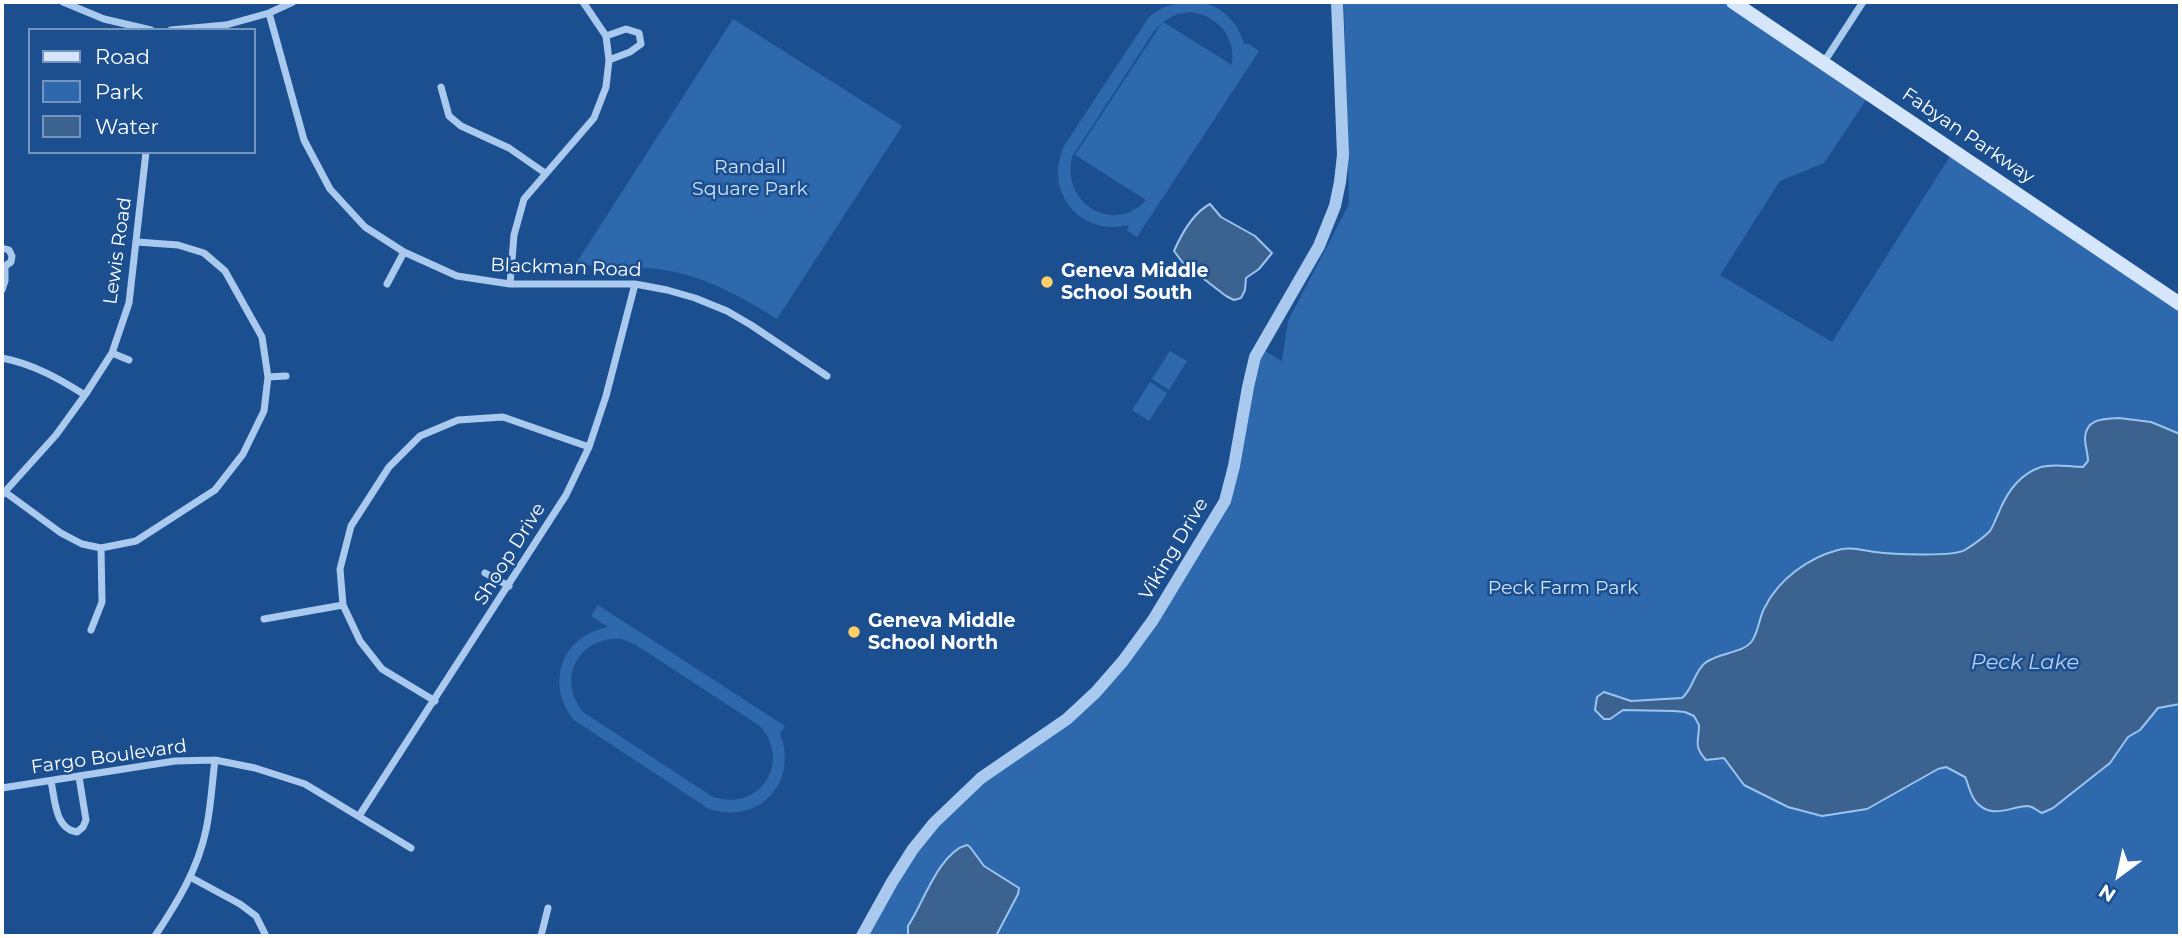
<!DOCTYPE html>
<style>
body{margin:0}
#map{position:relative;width:2182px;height:938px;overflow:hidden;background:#1b4f8f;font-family:Montserrat,sans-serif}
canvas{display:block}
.frame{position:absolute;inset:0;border:4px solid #fff;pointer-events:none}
.legend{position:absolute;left:28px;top:28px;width:228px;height:126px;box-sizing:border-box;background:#1b4f8f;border:2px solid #7695bc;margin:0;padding:9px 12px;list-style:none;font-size:21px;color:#fff}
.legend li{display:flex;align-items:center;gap:14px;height:35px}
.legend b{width:35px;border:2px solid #7695bc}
.north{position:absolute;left:2084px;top:840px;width:70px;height:70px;-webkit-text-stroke:5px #1b4f8f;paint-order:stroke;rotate:213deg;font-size:19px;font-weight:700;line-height:28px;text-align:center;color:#fff}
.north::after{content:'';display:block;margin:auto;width:24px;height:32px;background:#fff;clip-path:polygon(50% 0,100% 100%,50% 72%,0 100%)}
</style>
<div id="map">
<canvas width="2182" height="938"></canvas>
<div class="frame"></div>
<ul class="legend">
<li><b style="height:9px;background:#d6e6fa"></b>Road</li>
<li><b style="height:19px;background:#2e69ad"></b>Park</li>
<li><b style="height:19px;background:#3c6290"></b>Water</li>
</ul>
<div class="north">N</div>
</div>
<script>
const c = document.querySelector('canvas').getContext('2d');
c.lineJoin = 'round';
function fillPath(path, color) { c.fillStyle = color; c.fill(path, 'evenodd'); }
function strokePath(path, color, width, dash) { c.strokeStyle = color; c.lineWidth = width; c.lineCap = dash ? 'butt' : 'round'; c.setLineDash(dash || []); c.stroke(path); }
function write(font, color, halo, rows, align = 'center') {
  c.font = font + ' Montserrat,sans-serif'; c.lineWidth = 5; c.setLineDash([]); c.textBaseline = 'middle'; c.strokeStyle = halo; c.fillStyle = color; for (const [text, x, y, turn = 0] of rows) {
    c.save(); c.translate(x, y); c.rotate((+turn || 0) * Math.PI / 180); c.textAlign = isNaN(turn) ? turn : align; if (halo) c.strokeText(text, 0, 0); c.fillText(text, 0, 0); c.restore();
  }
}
fillPath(new Path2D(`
 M1202 2C1223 8 1238 22 1244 44H1249L1259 51 1137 237 1127 230 1129 225C1080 237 1043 191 1064 146L1149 17C1166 3 1180 2 1202 2ZM1191 12C1218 16 1236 37 1232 65L1163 22 1177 14ZM1162 23 1075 155 1146 200C1113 236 1061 203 1072 157L1154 31Z
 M1344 2H1730L1870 94 1824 163 1780 181 1720 275 1832 342 1954 150 2180 304V936H862L934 823 1021 752 1123 661 1225 501 1260 348 1282 361 1288 321 1349 204Z
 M733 19 902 126 777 319C751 303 724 287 694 277 656 265 614 266 575 265Z
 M1170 351 1187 361 1169 390 1152 379Z
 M1150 382 1167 393 1149 421 1132 410Z
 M598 605 785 726 780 733C799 783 759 825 709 809L574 720C545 684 561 636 608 627L591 616ZM622 639 636 645 760 726C792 763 760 812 713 797L583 712C556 678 579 636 622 639Z`), '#2e69ad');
const water = new Path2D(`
 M1210 204 1221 217 1255 236 1272 253 1259 269 1246 278 1245 290 1241 298 1234 300 1226 296 1183 263 1174 251C1181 235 1193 213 1210 204Z
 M2119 418 2151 422 2180 434V704L2158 708 2140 730 2128 737 2110 763 2053 808 2042 813C2037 811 2033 806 2027 806 2010 807 1992 819 1977 803 1970 796 1969 785 1965 777L1946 767 1938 769 1867 809 1822 816 1788 807 1744 785 1724 758 1706 760C1693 745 1699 742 1699 725L1694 716 1685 712 1674 711 1623 710 1610 719H1604L1595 710 1597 697 1604 692 1631 701 1682 698C1693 689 1694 672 1705 663 1719 652 1742 654 1752 641 1759 631 1759 617 1765 607 1779 579 1808 558 1838 550 1850 546 1863 551 1875 552 1890 554 1954 557 1965 550 1973 545 1983 538 1990 531 1994 525 1996 518 1999 512 2007 492 2020 474 2041 467 2055 463 2069 467 2083 467L2088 461C2088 453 2085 446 2085 438 2086 418 2104 419 2119 418Z
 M967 845 970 847 984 866 1019 888 1018 894 996 936H908V926C923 904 939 852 967 845Z`);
fillPath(water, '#3c6290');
strokePath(water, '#9cc4f0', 2);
strokePath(new Path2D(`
 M63 2 104 19 151 30
 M269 13 304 140 330 189 365 227 404 252 457 276 510 284H635L667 290 695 298 727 311 751 325 827 376
 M171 30 226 25 269 13 293 2
 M606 36 626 29 639 33 641 44 630 52 609 60
 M1824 62 1863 2
 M441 87 449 116 461 126 509 148 545 173
 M2 248 9 250 12 256 11 262 5 266V281L2 290
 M387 284 404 252
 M510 284 514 235 524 199 594 118 606 87 609 60 606 36 583 2
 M112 353 129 360
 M2 358C33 364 58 378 85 395
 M268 377 286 376
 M5 492 61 533 82 544 101 548 136 541 215 490 243 454 264 411 268 377 262 337 225 271 204 253 178 245 137 242
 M2 495 56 435 85 395 112 353 129 303 146 152
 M485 573 509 586
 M264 619 343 605
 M91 630 102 602 101 548
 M435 701 382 669 360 641 343 605 340 569 351 526 389 467 420 436 458 420 503 417 589 447
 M51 781C55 800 55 829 77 832L83 827 86 820 79 777
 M2 788 175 761 215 760 255 768 305 784 411 848
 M359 816 566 495 589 447 606 396 635 284
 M190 877 240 904 256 916 266 936
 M155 936C177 903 198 869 206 830 211 807 212 783 215 760
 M541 936 548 908`), '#a9c9ee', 7);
strokePath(new Path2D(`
 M862 936 892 882 913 849 934 823 981 778 1067 719 1096 692 1123 661 1153 620 1225 501 1234 466 1248 387 1255 357 1319 246 1335 206 1340 182 1343 155 1337 2`), '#a9c9ee', 12);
strokePath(new Path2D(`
 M1733 2 2180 304`), '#d6e6fa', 14);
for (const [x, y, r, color] of [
 [1047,282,7,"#ffd166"],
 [854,632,7,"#ffd166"]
]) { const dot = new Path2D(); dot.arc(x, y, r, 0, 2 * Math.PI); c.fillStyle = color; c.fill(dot); strokePath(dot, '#1b4f8f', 2.5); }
write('19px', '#fff', '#1b4f8f', [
 ["Fabyan Parkway",1968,136,34],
 ["Lewis Road",118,251,-82],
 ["Blackman Road",566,268,2],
 ["Viking Drive",1174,549,-59],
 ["Shoop Drive",510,554,-58],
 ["Fargo Boulevard",109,757,-8]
]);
write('19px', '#cfe3fa', '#1b4f8f', [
 ["Randall",750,167],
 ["Square Park",750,189],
 ["Peck Farm Park",1563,588]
]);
write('bold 19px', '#fff', '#1b4f8f', [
 ["Geneva Middle",1061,271],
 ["School South",1061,293],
 ["Geneva Middle",868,621],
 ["School North",868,643]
], 'left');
write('italic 21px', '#b5d3f5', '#1b4f8f', [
 ["Peck Lake",2025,663]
]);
</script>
